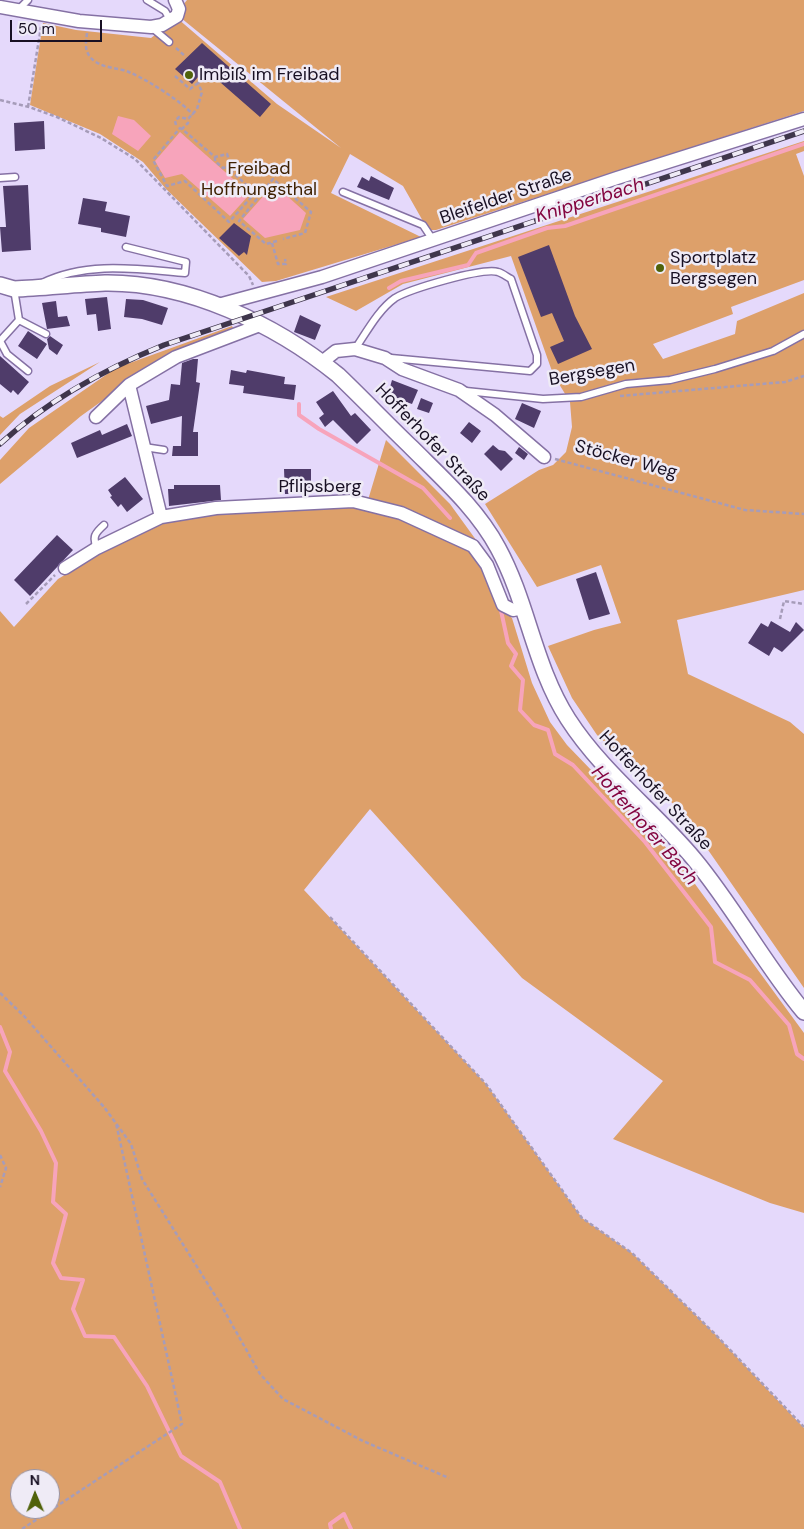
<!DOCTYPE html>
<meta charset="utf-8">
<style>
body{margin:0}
#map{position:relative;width:804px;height:1529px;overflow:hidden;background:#e5d9fb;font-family:"DM Sans",sans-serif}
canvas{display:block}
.north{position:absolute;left:10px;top:1469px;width:50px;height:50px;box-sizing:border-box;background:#efebf6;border:1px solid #9993a2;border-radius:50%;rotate:359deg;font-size:14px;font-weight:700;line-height:20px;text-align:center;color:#181023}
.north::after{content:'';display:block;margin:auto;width:18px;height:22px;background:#50620a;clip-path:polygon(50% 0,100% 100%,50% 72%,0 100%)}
.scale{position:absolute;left:10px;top:20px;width:92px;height:22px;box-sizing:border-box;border:2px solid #181023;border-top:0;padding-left:6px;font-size:15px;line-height:18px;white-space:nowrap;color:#181023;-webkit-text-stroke:4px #efebf6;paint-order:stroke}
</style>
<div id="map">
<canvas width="804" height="1529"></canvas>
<div class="north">N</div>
<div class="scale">50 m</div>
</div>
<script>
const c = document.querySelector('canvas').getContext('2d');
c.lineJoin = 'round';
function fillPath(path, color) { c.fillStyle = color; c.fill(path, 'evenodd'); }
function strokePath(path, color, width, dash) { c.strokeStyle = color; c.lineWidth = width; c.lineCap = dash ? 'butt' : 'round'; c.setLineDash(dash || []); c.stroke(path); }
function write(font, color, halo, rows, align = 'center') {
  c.font = font + ' "DM Sans",sans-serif'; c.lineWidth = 5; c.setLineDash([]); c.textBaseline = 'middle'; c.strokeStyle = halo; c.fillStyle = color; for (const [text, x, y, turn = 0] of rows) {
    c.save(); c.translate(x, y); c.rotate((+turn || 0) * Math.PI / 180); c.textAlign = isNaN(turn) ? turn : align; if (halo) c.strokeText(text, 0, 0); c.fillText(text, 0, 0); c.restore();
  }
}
fillPath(new Path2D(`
 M187 0H804V111L436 230H428L403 186 350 154 331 193 421 237 276 281 262 282 166 189 143 162 100 134 30 105 43 23 76 30 151 38 177 18 277 104 341 148 181 18 183 5Z
 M804 141V151L796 154 804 176V280L731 307 733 314 653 344 663 359 735 334 737 321 804 293V590L677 620 688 674 790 722 804 734V988L681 811 597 735 572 698 548 646 594 630 621 623 601 565 537 587 485 504 539 470 553 465 566 452 572 427 570 402 553 374 511 256 403 284 356 311 326 297Z
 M232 326 235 332 169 353 81 416 0 484V460L29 428 116 368Z
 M100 362 20 414 0 435V416L3 418 50 386Z
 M386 440 450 504 479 544 368 500Z
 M332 505 377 508 469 548 482 565 500 607 512 618 532 683 550 722 567 745 676 858 804 1033V1213L770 1203 613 1139 663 1081 522 978 370 809 304 890 486 1084 582 1218 632 1253 714 1333 804 1428V1529H0V611L14 627 58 579 114 545 159 522 189 514ZM20 1479H50V1509H20Z`), '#dda06a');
fillPath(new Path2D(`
 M118 116 134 120 151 136 138 151 112 134Z
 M180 132 250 194 230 216 182 174 165 178 155 161Z
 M274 184 306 213 300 230 265 238 243 219Z`), '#f7a4bb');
strokePath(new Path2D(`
 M389 288 401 281 468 265 476 253 547 228 565 226 804 144
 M299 404V415L319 429 423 488 450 518
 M500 606 508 643 516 654 511 666 523 680 520 710 534 725 548 730 555 754 573 765 645 842 711 927 715 962 750 980 789 1025 797 1054 804 1059
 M0 1027 10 1052 5 1071 41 1131 56 1163 53 1202 66 1214 53 1263 61 1278 83 1280 73 1309 85 1336 114 1337 147 1386 181 1456 220 1482 240 1529
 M331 1529 330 1524 344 1514 351 1529`), '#f7a4bb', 4);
fillPath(new Path2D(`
 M202 43 271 104 260 117 205 69 192 84 175 69Z
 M44 121 45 149 15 151 14 123Z
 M371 176 394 188 389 200 357 187 362 177 369 181Z
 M28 185 31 250 2 252 0 227H6L3 186Z
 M83 198 107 202 105 211 130 216 126 237 101 232V228L78 224Z
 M234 223 251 236 247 255 244 252 239 256 219 238Z
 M549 245 575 316 592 349 558 364 550 347 564 341 552 313 541 317 518 257Z
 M107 297 111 329 98 331 96 314 87 315 85 299Z
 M126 299 143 300 168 308 162 325 142 319 124 317Z
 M56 301 58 317 67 316 70 326 47 329 42 303Z
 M300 315 321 325 315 340 294 332Z
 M28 331 47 344 37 359 18 346Z
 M50 336 63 345 57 355 49 349 47 339Z
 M0 356 29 382 18 395 13 390 11 393 0 384Z
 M193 359H198L196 382 200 383 193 432H198V456H172L173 446H181L182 416 151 424 146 406 169 400 171 384 180 385 182 363Z
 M231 370 246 373 247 370 285 377 284 384 296 385 294 400 243 393 244 386 229 384Z
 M392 380 418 390 412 404 398 399 395 406 388 394Z
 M333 391 351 416 355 413 371 430 357 444 333 420 325 427 319 418 324 414 316 402Z
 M421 398 433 403 429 413 417 409Z
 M522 403 541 411 534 428 515 419Z
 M469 422 481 431 472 443 460 433Z
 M127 424 132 436 77 458 71 443 100 430 102 435Z
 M493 445 499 450 505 451 513 459 501 471 484 454Z
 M519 447 528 454 524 460 515 453Z
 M284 469H311V488H301V494H285Z
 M125 477 143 499 127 512 121 504 118 507 110 497 112 496 108 490Z
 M174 485H220L221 500 169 506 168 489H174Z
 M57 535 73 550 30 596 14 580Z
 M596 572 610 614 589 620 576 579Z
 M771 621 790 632 796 622 804 630 782 652 774 647 769 656 748 643 761 623 768 627Z`), '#4f3c6a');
const service = new Path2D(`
 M147 0 165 11 171 21
 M18 10 28 0
 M151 27 169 42
 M0 178 15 177
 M343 192 423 225 433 240
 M42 283C87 261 137 269 185 273L186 262 126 247
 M19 320 46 334
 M0 341 19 320 14 289
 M0 341 7 354 28 371
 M355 349C366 333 378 310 395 298 410 289 483 267 498 272 502 273 507 277 511 279L537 355V364L530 371 391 358
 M466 391 543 399 581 397 626 384 670 380 715 369 773 351 804 334
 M144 447 164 450
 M97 548C92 537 95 533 104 525`);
const minor = new Path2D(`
 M0 7 79 21 151 27 162 25 177 16 179 9 175 0
 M218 305 322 277 617 178 804 119
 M322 362 336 351 355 349 385 358 402 369 459 390 495 415 544 457
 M129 385 161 517
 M96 417 129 385 176 357 260 325
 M65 568 97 548 161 517 216 508 353 501 401 513 473 546 487 565 503 605 513 610 523 608`);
const tertiary = new Path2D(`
 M0 285 14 289C44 288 75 284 105 283 187 282 275 324 338 375 363 399 387 424 412 448 443 479 477 509 498 548 528 603 534 666 568 719 602 772 654 811 694 859 734 907 764 964 804 1012`);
strokePath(service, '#8571a4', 9);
strokePath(minor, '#8571a4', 15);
strokePath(tertiary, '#8571a4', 18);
strokePath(new Path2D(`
 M87 33C86 43 84 50 91 58 101 69 119 67 131 73 146 79 184 103 193 115
 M176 48 186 57
 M175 76 190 89 198 83
 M0 100 29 107 57 117 101 138 135 159 249 276 253 285
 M28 107 41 27
 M176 125 175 121 179 117 188 119 197 109 202 92 198 83 208 71
 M182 129 180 128 153 160 167 186 185 181 229 222 255 193 227 167 230 163 227 154 215 157 182 129 188 123V119
 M215 157V161L223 168 227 167
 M277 241 266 244 239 221 273 179 311 212 305 233 283 239
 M272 243 278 264H286L285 259
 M620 396 785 382 804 376
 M555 459 745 510 804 514
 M26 604 55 575
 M780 619 784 601 804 604
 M330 917 486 1084 582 1218 632 1253 714 1333 804 1427
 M0 993 24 1016 104 1107 131 1144 142 1179 221 1305 260 1374 283 1399 363 1441 449 1478
 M0 1155 6 1168 0 1187
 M22 1529 182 1424 116 1123`), '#a69cb9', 2.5, [4, 2.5]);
strokePath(service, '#fff', 6);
strokePath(minor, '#fff', 12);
strokePath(tertiary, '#fff', 15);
const rail = new Path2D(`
 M0 444C48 400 105 369 164 345L804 131`);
strokePath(rail, '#3f364c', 5.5);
strokePath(rail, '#efebf6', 4, [11]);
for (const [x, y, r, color] of [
 [189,75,5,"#50620a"],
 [660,268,5,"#50620a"]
]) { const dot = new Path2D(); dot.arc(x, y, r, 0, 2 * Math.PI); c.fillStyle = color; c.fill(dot); strokePath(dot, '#efebf6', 2); }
write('18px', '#181023', '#efebf6', [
 ["Imbiß im Freibad",199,75],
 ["Sportplatz",670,258],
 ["Bergsegen",670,279]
], 'left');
write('18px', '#3f2102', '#efebf6', [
 ["Freibad",259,169],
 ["Hoffnungsthal",259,190]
]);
write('18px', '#181023', '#efebf6', [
 ["Bleifelder Straße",506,197,-19],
 ["Bergsegen",592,373,-10],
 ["Hofferhofer Straße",432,443,46],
 ["Stöcker Weg",626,460,15],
 ["Pflipsberg",320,487],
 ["Hofferhofer Straße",655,791,47]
]);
write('italic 19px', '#830540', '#efebf6', [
 ["Knipperbach",590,201,-17],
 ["Hofferhofer Bach",644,826,49]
]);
</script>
